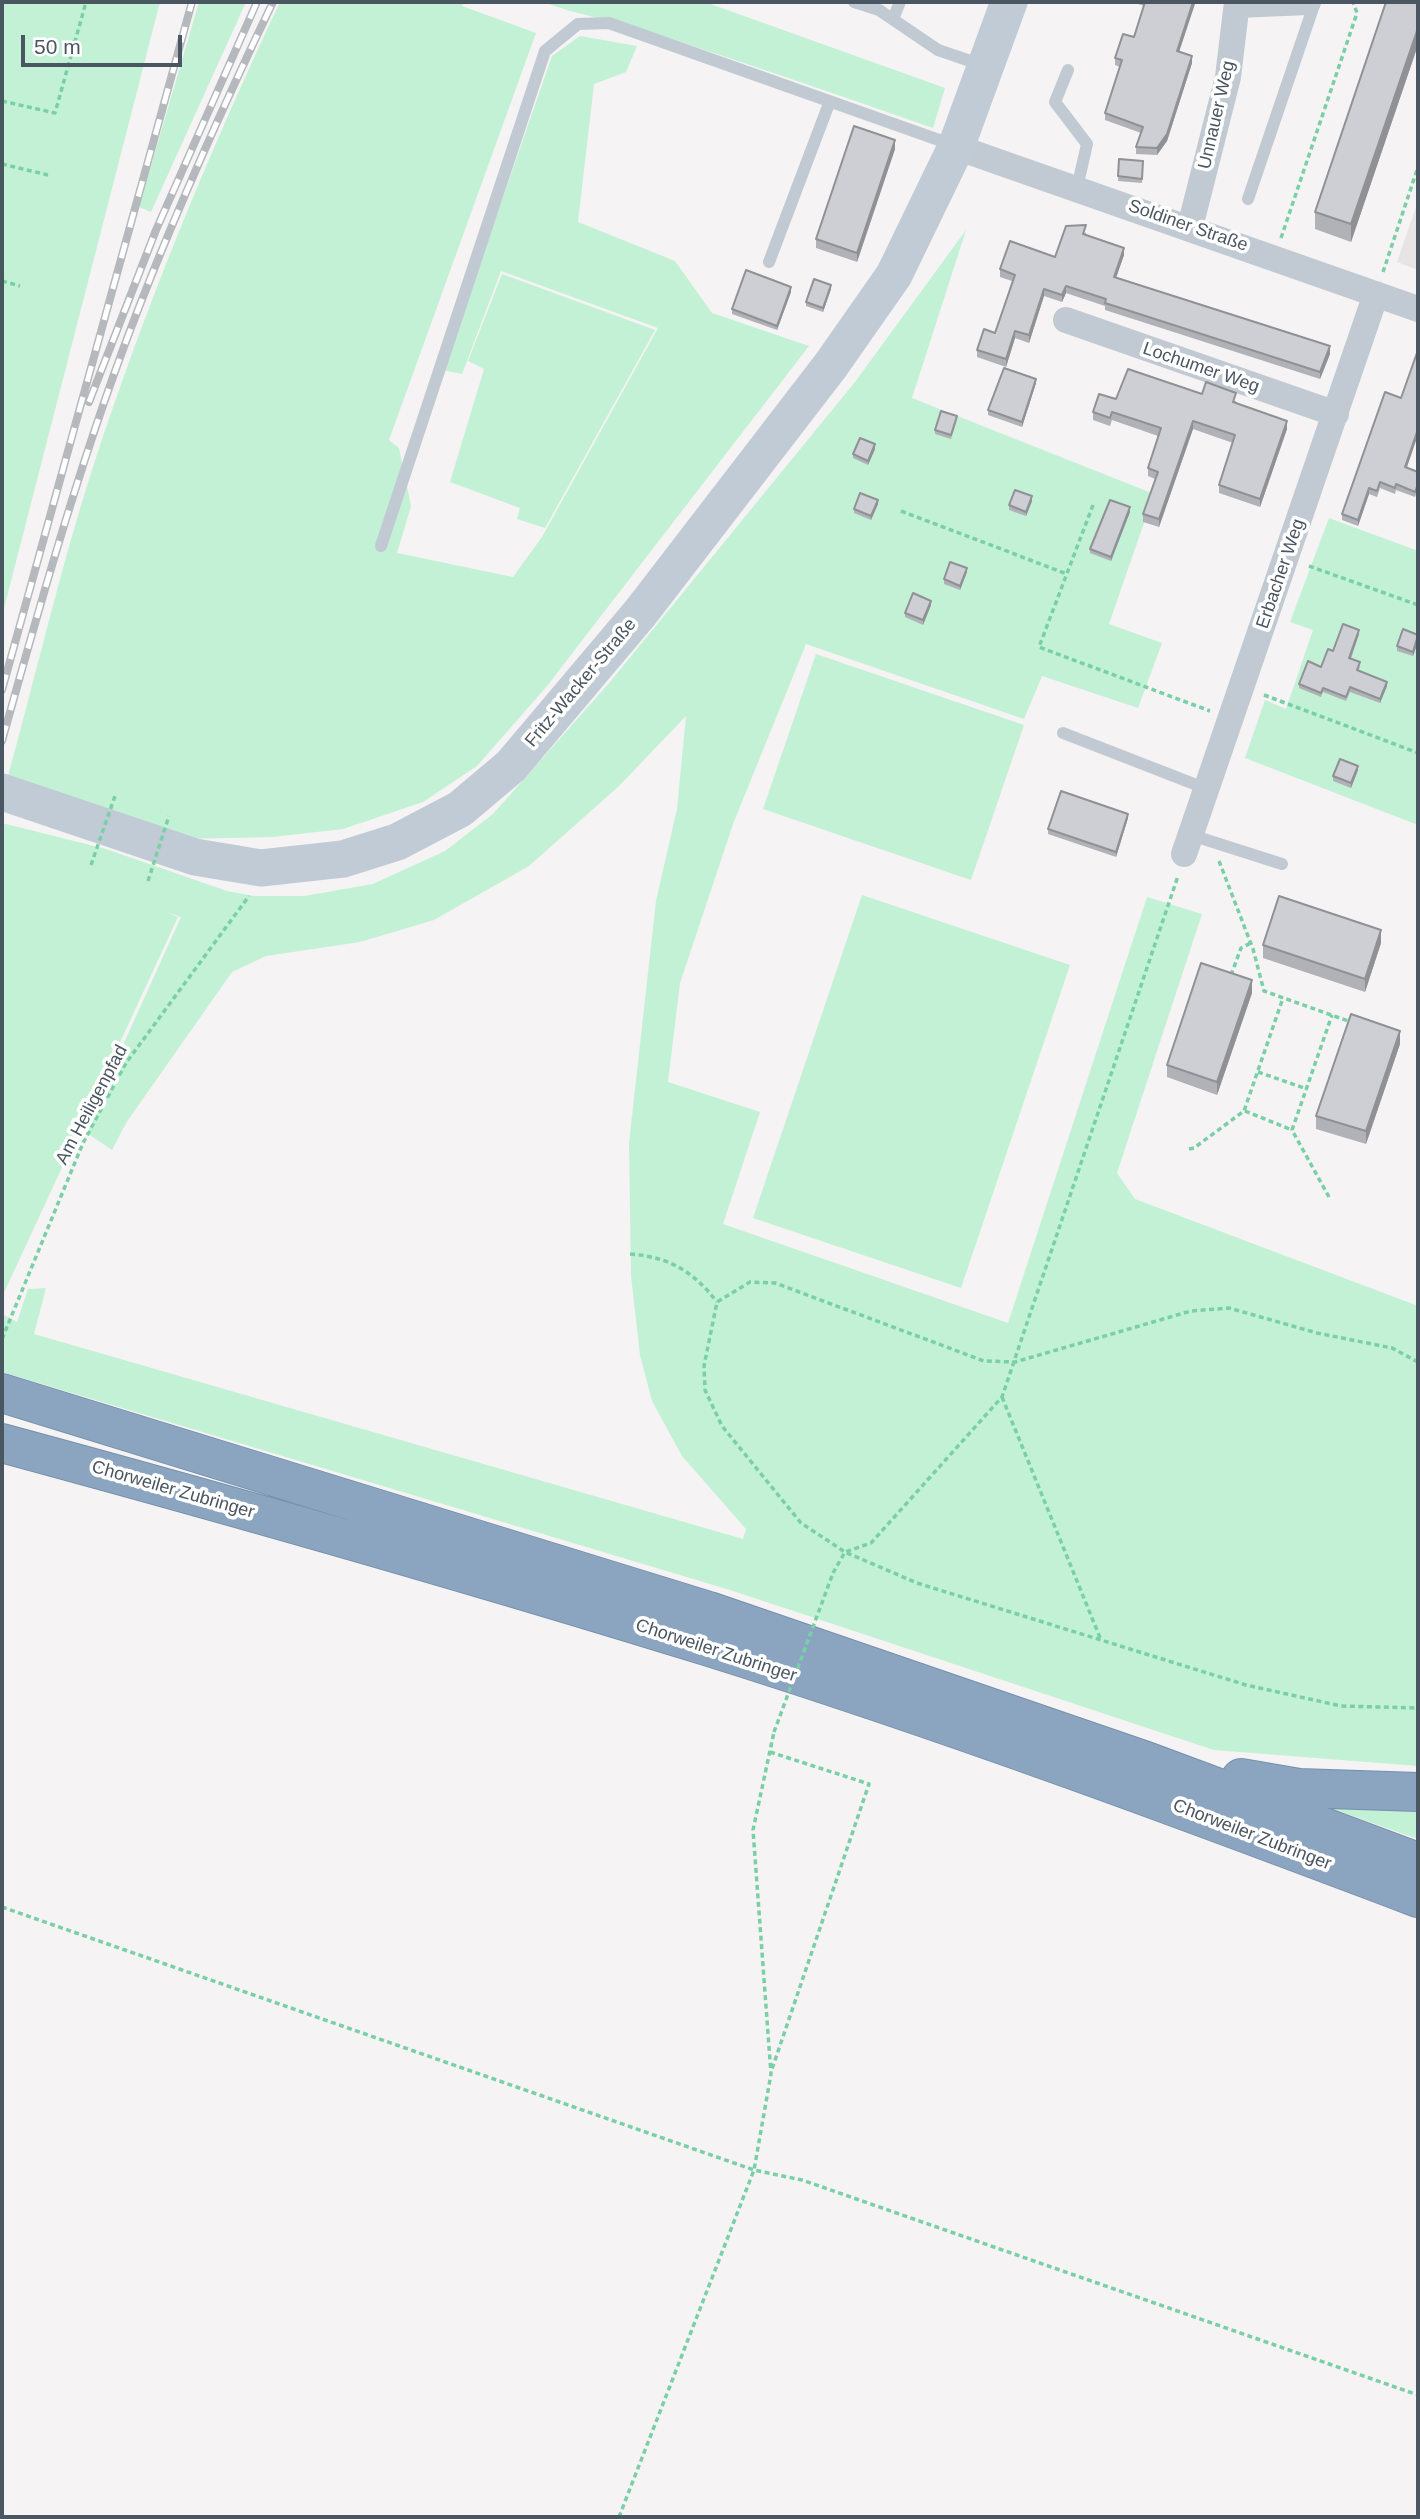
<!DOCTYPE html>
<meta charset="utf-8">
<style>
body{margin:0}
#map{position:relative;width:1420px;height:2519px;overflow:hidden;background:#f5f3f3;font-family:Arial,sans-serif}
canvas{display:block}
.frame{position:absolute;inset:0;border:4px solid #4a5661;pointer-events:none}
.scale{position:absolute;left:21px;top:35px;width:161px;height:32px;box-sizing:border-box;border:4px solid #4a5661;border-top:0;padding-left:9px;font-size:21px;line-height:24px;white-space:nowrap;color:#4a5661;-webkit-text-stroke:5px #fff;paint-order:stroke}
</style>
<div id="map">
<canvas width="1420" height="2519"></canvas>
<div class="frame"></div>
<div class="scale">50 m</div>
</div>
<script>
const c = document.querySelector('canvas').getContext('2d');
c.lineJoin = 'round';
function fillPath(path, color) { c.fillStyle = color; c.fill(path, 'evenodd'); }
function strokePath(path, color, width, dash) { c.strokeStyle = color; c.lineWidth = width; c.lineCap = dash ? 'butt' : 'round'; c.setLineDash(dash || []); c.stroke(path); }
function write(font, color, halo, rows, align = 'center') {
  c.font = font + ' Arial,sans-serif'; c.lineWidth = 7; c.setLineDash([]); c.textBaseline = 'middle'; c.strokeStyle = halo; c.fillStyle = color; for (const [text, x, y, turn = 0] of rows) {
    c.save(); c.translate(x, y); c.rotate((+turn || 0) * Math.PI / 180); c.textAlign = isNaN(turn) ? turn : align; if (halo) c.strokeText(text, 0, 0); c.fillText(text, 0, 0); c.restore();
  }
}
fillPath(new Path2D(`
 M1418 201V270L1397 262Z`), '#e6e4e5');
fillPath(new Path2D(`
 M2 2H160L2 616Z
 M199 2H246L151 212 139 207Z
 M280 2H465L462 6 536 33 389 440 399 448 411 506 397 553 513 577 542 537 658 328 501 271 462 374 443 370 552 56 580 36 637 46 626 72 594 84 578 222 675 261 712 313 809 346 547 686 477 766 423 802 343 829 272 837 181 839 6 783C35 679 59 573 92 470 144 310 208 154 280 2Z
 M543 2H705L945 88 933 128C839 95 745 63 651 32 615 21 578 15 543 2Z
 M966 230 912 398 1154 494 1109 624 1162 643 1138 708 1042 676 1024 719 806 644 733 824 680 983 668 1082 760 1112 723 1224 1008 1323 1147 897 1202 914 1117 1173 1135 1199 1418 1306V1766L1214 1750 730 1590 2 1372V1314L17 1322 28 1289 46 1288 34 1334 743 1539 746 1529 682 1456 652 1401 640 1355 631 1276 629 1143 656 901 677 809 686 716 619 786 529 866 434 920 360 942 266 956 232 972 126 1123 112 1150 84 1131 181 917 164 911 178 917 2 1297V823L106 849 227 891 254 896H304L373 884 445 851 493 814 610 682 855 382Z
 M502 274 655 330 545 528 517 519 520 508 450 482 484 369 468 361Z
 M1329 518 1418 551V825L1245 758 1265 700 1286 709 1313 630 1290 622Z
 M816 654 1024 725 971 880 763 809Z
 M862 895 1070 965 961 1288 753 1218Z
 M1315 1803 1418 1806V1839Z`), '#c3f1d5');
const highway = new Path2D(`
 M2 1393 709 1611 1149 1762 1418 1862
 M2 1443C238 1507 473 1574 706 1646 946 1721 1183 1809 1418 1898
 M1241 1778 1299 1788 1418 1792`);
strokePath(highway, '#7690ad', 40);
strokePath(new Path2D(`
 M2 101 55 113 86 2
 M2 164 48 175
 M1281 238 1357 13 1353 2
 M1383 272 1418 167
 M2 281 20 286
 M1093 505 1039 647 1210 711
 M901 511 1067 574
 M1309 566 1418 605
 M1264 695 1418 753
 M1219 861 1253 949 1264 991 1351 1022
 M1231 975 1241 948 1251 943
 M1258 1072 1307 1089
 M1245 1111 1292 1130
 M1189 1149 1194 1148 1244 1111 1283 998
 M1329 1197 1292 1130 1332 1015
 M630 1254C669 1257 693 1271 717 1302
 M2 1339 83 1143 126 1063 249 896
 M1418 1362 1392 1348 1317 1333 1229 1308 1191 1311 1015 1362 984 1361 775 1283 750 1282 717 1302 704 1366 705 1390 722 1426 801 1523 845 1552 917 1583 1246 1685 1341 1706 1418 1708
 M1002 1397 1101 1640
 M833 1573 845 1552 871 1543 1002 1397 1178 876
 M770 1752 869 1784 771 2072
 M2 1907 754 2170 802 2180 1418 2395
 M619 2517 754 2170 771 2074 753 1830 774 1732`), '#7ad0a6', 3.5, [5, 3.5]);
strokePath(new Path2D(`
 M854 2 879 10 938 50 982 65
 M893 19 900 2
 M1068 70 1055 102 1087 144 1077 188
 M1248 199 1315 2
 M769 262 830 101
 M381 546 545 51 578 24 609 23 953 145
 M1063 733 1207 789
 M1191 835 1282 864`), '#c1cad2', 12);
strokePath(new Path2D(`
 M1237 5 1308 2
 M956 147 1418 309
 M1190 227 1228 77 1237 2
 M1066 320 1336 414
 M1184 854 1376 294`), '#c1cad2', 26);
strokePath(new Path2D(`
 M2 792 195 857 261 868 343 859 397 842 460 809 511 766 641 612 831 365 894 275 956 147 1009 2`), '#c1cbd6', 37);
strokePath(highway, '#8ba5c1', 38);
const rail = new Path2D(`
 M89 402 156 230 257 2
 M2 690 192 2
 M2 741C43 593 85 445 141 302 181 200 226 100 273 2`);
strokePath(rail, '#b5b8bd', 8);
strokePath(rail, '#fff', 5, [16]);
strokePath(new Path2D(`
 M91 865 115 796
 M148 881 169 816
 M774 1732 833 1573`), '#7ad0a6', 3.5, [5, 3.5]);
fillPath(new Path2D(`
 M1132 2H1195L1179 52 1192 63 1167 141 1157 155 1136 154V147L1141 133 1105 120V113L1120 67 1115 65V58L1134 37 1144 6Z
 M1418 2V45L1351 242 1315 229V212Z
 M895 149 857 262 816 248V239Z
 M1119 159 1143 161 1142 183 1118 181Z
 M1086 232V234L1124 255 1116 277 1330 354 1320 379 1105 310V306L1066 293 1062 302 1044 296 1029 343 1015 338 1006 367 977 357V350L995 333 1012 281 1000 277V269L1055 257Z
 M831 289 823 312 806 306V302Z
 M791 292 777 330 732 314V309Z
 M1036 383 1022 427 988 415V410Z
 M1385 392 1407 468 1418 472V489L1415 497 1396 490 1395 494 1380 488 1377 497 1369 494 1358 526 1342 520V514Z
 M1202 394 1236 401V402L1287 429 1260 507 1219 493V485L1233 443 1193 429 1159 527 1143 522V514L1155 479 1148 476V468L1158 436 1112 420 1110 426 1093 420V412L1116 399Z
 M957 420 951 439 935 434V430Z
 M875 449 868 465 853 458V454Z
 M1032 501 1026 516 1009 510V505Z
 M878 504 871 520 854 513V509Z
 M1130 512 1111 561 1090 553V549Z
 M967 572 960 590 944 584V579Z
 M931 605 923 625 905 617V613Z
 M1359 634 1351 659 1360 667 1358 671 1387 686 1380 703 1350 692 1346 701 1323 692 1321 697 1299 688V684L1321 667 1333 651Z
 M1418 635V642L1413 656 1397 651V646Z
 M1358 770 1351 788 1333 781V776Z
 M1128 818 1116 857 1048 834V829Z
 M1381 943 1365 992 1263 958V945Z
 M1252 993 1217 1095 1167 1077V1065Z
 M1400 1044 1366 1144 1316 1129V1116Z`), '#b0b2b7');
fillPath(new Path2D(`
 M1193 2H1195V4L1177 58V51Z
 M1418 28V45L1351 242V224Z
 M1192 56V63L1167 141 1157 155V148Z
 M895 140V149L857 262V253Z
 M1124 248V255L1114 284V277Z
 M831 285V289L823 312V308Z
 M1066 286V293L1062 302V295Z
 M791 287V292L777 330V326Z
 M1044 289V296L1029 343V335Z
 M1015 331V338L1006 367V359Z
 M1330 346V354L1320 379V372Z
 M1036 379V383L1022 427V422Z
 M1193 421V429L1159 527V519Z
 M1287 421V429L1260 507V499Z
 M1418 429V435L1405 473V467Z
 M875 444V449L868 465V461Z
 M1369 488V494L1358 526V520Z
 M1032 496V501L1026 516V512Z
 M878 500V504L871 520V516Z
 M1130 507V512L1111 561V557Z
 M967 568V572L960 590V586Z
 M931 601V605L923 625V620Z
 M1359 630V634L1349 662V658Z
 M1418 637V642L1413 656V652Z
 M1387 682V686L1380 703V699Z
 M1358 766V770L1351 788V783Z
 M1128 814V818L1116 857V852Z
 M1381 930V943L1365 992V979Z
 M1252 980V993L1217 1095V1082Z
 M1400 1031V1044L1366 1144V1131Z`), '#909195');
const building = new Path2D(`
 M1145 2H1193L1177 51 1192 56 1167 134 1157 148 1136 147 1143 127 1105 113 1122 60 1115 58 1123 34 1134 37Z
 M1386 2H1418V28L1351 224 1315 212Z
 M854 126 895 140 857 253 816 239Z
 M1119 159 1143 161 1142 179 1118 176Z
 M1086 225 1083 234 1124 248 1114 277 1330 346 1320 372 1105 303 1106 299 1066 286 1062 295 1044 289 1029 335 1015 331 1006 359 977 350 984 329 995 333 1015 275 1000 269 1010 241 1055 257 1066 226Z
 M746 270 791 287 777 326 732 309Z
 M814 279 831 285 823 308 806 302Z
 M1418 350V429L1405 467 1418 472V484L1415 492 1396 484 1395 488 1380 482 1377 491 1369 488 1358 520 1342 514 1385 392 1401 398Z
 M1004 368 1036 379 1022 422 988 410Z
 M1128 369 1202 394 1206 382 1236 393 1233 402 1287 421 1260 499 1219 485 1235 435 1193 421 1159 519 1143 514 1158 472 1148 468 1161 428 1112 412 1110 418 1093 412 1099 394 1116 399Z
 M941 411 957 416 951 435 935 430Z
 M860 438 875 444 868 461 853 454Z
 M1015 490 1032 496 1026 512 1009 505Z
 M860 493 878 500 871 516 854 509Z
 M1110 500 1130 507 1111 557 1090 549Z
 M950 562 967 568 960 586 944 579Z
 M913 593 931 601 923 620 905 613Z
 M1343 624 1359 630 1349 658 1360 662 1357 670 1387 682 1380 699 1350 687 1346 697 1323 688 1321 693 1299 684 1308 661 1321 667 1328 649 1333 651Z
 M1403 629 1418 635 1413 652 1397 646Z
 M1340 759 1358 766 1351 783 1333 776Z
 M1061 791 1128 814 1116 852 1048 829Z
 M1279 896 1381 930 1365 979 1263 945Z
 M1201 963 1252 980 1217 1082 1167 1065Z
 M1351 1014 1400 1031 1366 1131 1316 1116Z`);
fillPath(building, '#cdcfd5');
strokePath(building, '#909195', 2);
write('18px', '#4a5661', '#fff', [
 ["Unnauer Weg",1217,115,-77],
 ["Soldiner Straße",1188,226,19],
 ["Lochumer Weg",1201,368,19],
 ["Erbacher Weg",1281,574,-71],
 ["Fritz-Wacker-Straße",581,683,-50],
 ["Am Heiligenpfad",92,1105,-62],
 ["Chorweiler Zubringer",173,1490,16],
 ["Chorweiler Zubringer",716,1651,18],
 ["Chorweiler Zubringer",1252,1835,21]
]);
</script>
